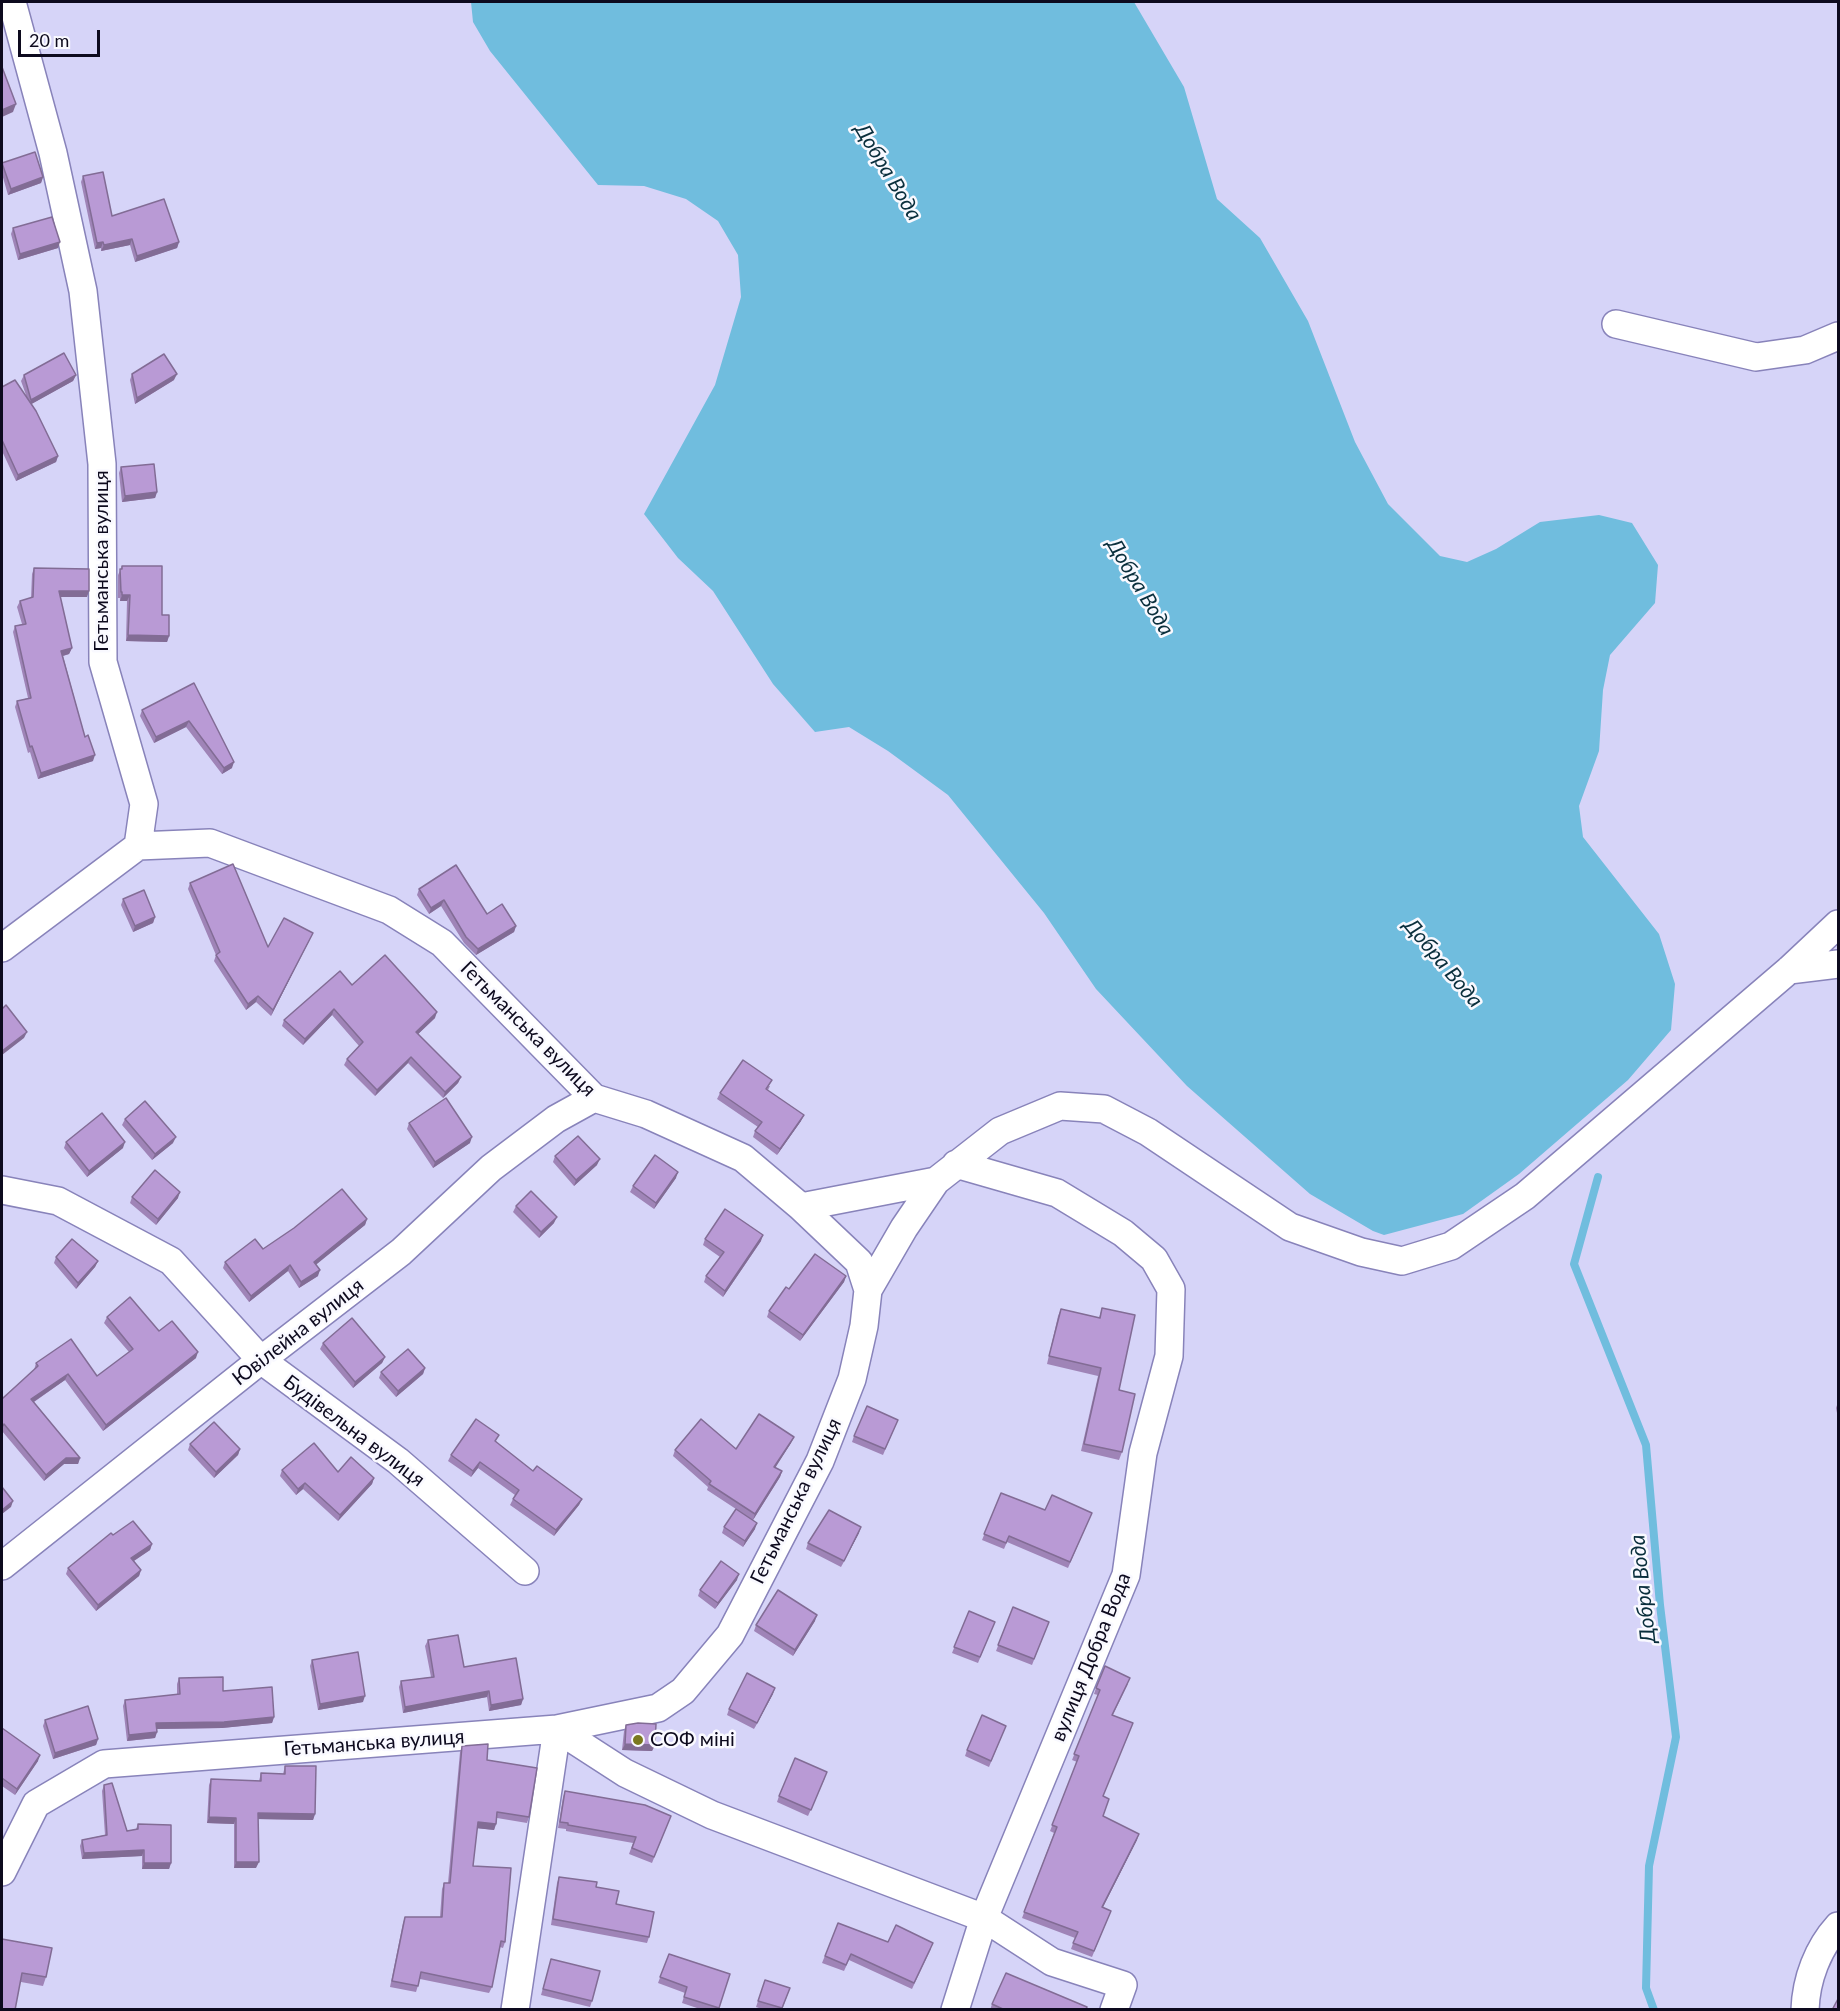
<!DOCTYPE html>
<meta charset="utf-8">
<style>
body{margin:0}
#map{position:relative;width:1840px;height:2011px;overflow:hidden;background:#d6d4f8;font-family:Lato,sans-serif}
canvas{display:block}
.frame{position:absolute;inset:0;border:3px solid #0d0a1e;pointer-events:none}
.scale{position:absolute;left:18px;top:30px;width:82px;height:27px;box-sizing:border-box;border:3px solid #0d0a1e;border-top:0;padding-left:8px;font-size:18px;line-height:21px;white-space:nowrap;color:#0d0a1e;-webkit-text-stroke:4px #f9f9ff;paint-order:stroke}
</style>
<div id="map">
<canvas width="1840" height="2011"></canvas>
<div class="frame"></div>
<div class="scale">20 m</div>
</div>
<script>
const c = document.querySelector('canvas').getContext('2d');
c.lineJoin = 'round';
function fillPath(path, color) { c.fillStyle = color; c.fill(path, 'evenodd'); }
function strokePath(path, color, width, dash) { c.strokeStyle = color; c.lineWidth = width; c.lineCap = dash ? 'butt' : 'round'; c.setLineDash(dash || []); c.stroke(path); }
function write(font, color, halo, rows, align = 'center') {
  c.font = font + ' Lato,sans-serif'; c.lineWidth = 5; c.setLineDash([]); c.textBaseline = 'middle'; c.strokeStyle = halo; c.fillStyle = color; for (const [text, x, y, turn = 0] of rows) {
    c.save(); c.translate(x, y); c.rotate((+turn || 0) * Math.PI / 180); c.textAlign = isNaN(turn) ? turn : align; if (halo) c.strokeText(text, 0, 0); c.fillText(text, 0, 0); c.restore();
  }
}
fillPath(new Path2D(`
 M471 2H1134L1184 87 1217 199 1260 238 1308 321 1355 442 1388 504 1440 556 1467 562 1496 549 1540 522 1599 515 1632 523 1658 565 1655 603 1610 655 1603 690 1599 751 1579 806 1583 837 1659 934 1675 984 1671 1030 1628 1080 1519 1174 1463 1214 1384 1235 1373 1231 1310 1194 1187 1086 1096 989 1044 913 948 795 888 751 849 727 815 732 773 684 713 591 678 558 644 514 715 385 741 297 738 255 718 221 686 199 644 186 598 185 490 51 473 22Z`), '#70bdde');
strokePath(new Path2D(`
 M1598 1177 1574 1264 1646 1445 1660 1605 1676 1737 1649 1866 1646 1988 1654 2010`), '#70bdde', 8);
const minor = new Path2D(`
 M1616 324 1756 357 1805 350 1838 336
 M2 948 138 846
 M1789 970 1838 964
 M2 1190 58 1201 171 1261 261 1360 398 1461 525 1571
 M801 1207 936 1181 1000 1131 1060 1106 1104 1109 1148 1132 1290 1227 1361 1252 1402 1261 1451 1246 1525 1196 1789 970 1838 924
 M868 1290 904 1228 936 1181
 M2 1566 261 1360 401 1252 491 1168 556 1119 594 1098
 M2 1872 36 1804 104 1764 557 1729 658 1708 683 1691 730 1635 820 1461 852 1379 864 1326 868 1290 859 1262 801 1207 743 1158 646 1114 594 1098 442 943 389 910 210 843 138 846 144 804 103 662 102 464 83 291 53 153 12 2
 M515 2010 557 1729 625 1773 712 1815 984 1918 1052 1962 1123 1985 1114 2010
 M955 2010 984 1918 1126 1575 1143 1453 1169 1356 1171 1289 1154 1259 1123 1233 1057 1193 956 1164
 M1805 2010C1806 1979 1818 1948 1838 1926`);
strokePath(minor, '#8883ba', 30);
strokePath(minor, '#fff', 27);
fillPath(new Path2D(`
 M2 163 43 177 41 183 8 195 2 174Z
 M83 176 112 216 179 242 177 248 135 262 130 245 101 251V248L95 249 81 182Z
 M13 228 58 248 18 260 11 234Z
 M132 374 174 380 135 404 130 380Z
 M24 375H76L73 381 31 404 58 456 56 462 16 481 2 451V387L26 395 21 381Z
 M121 467 157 492 155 498 122 502 119 473Z
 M122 566 162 615 169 636 167 642 126 641 127 601H120V598H118V575Z
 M34 568 87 597H60L72 648 69 654 63 656 85 737 93 761 38 779 30 752 28 753 15 707 17 701 28 698 13 632 15 626 22 624 17 607 20 601 31 598 32 574Z
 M194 683 232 768 222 774 186 727 154 743 140 716 142 710Z
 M190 883 268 947 310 939 271 1016 256 1002 246 1010 214 961 216 955 188 889Z
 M419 889 487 914 516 926 514 932 476 955 464 943 441 906 429 914 417 895Z
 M123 899 155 917 153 923 133 932 121 905Z
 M352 985 435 1018 418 1034 461 1077 458 1083 443 1098 408 1063 375 1096 344 1065 347 1059 359 1046 332 1015 303 1045 282 1026 284 1020Z
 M770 1086 768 1090 801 1121 777 1155 753 1137 755 1131 758 1127 717 1099 720 1093Z
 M125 1119 173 1143 152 1160 122 1125Z
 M409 1123 470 1143 433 1168 407 1129Z
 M66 1142 123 1148 87 1177 64 1148Z
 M555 1156 597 1165 574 1186 553 1162Z
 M676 1178 654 1209 630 1192 633 1186Z
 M132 1197 178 1198 156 1225 130 1203Z
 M516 1206 554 1223 539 1238 513 1212Z
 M367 1219 365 1225 316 1264 318 1276 299 1288 288 1271 249 1302 223 1268 225 1262 263 1249Z
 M705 1239 761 1241 723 1297 704 1282 706 1276 720 1257 703 1245Z
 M56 1257 98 1261 95 1267 76 1289 54 1263Z
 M846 1276 844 1282 800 1341 767 1317 769 1311 789 1289Z
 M1102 1308 1119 1390 1122 1452 1119 1460 1081 1451 1098 1376 1047 1364 1058 1316 1061 1309 1099 1318Z
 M107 1317 159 1331 196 1358 103 1431 65 1380 34 1402 80 1458 78 1464H64L44 1481 2 1431V1398L34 1370 36 1363 97 1376 129 1352 104 1323Z
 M323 1343 385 1357 382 1363 353 1388 320 1349Z
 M425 1368 423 1374 396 1397 379 1378 381 1372Z
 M1838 1402H1839V1423L1836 1408Z
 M898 1420 883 1455 852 1442 854 1436Z
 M497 1441 496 1442 533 1471 582 1499 579 1505 554 1536 510 1505 515 1495 478 1468 471 1477 448 1461 451 1455Z
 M791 1443 775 1467 782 1471 780 1477 753 1520 755 1529 743 1547 722 1533 724 1527 736 1509 707 1490 708 1487 673 1456 675 1450 736 1449Z
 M190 1444 240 1449 238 1455 214 1478 188 1450Z
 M282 1470 338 1472 374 1478 372 1484 338 1521 303 1489 296 1495 280 1476Z
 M1001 1493 1045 1510 1092 1513 1068 1568 1007 1542 1004 1549 982 1540Z
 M859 1533 841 1567 806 1549 808 1543Z
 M113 1535 152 1544 150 1550 134 1561 141 1570 139 1576 96 1611 66 1574 68 1568Z
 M737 1580 715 1609 698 1596 700 1590Z
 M1013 1607 1049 1622 1032 1665 996 1651Z
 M969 1611 995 1622 978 1663 952 1653Z
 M815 1621 793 1656 754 1631 756 1625Z
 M428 1640 464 1667 523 1699 521 1705 489 1711 487 1697 403 1713 399 1687 401 1681 431 1677 425 1646Z
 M312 1660 363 1702 318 1710 310 1666Z
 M179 1678 223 1691 274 1717 272 1723 222 1728 157 1729V1732L155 1738 127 1741 123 1706 125 1700 177 1695V1684Z
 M1128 1684 1113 1715 1103 1796V1816L1137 1840 1103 1907 1111 1911 1092 1957 1071 1949 1075 1938 1022 1918 1054 1833 1050 1831 1077 1762 1072 1760 1098 1695 1094 1694 1096 1688Z
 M773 1694 754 1729 727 1715 729 1709Z
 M45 1720 98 1739 96 1745 53 1759 43 1726Z
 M626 1725 655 1745 652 1751 622 1750 624 1731Z
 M1006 1726 989 1767 965 1756 967 1750Z
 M2 1728 38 1761 15 1795 2 1786Z
 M462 1746 487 1760 529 1817 527 1823 497 1818 496 1824 494 1830 477 1828 473 1866 505 1942 503 1948 500 1947 492 1987 489 1993 420 1979 416 1992 390 1987 403 1923 405 1917H440L442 1889 444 1883H448L460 1752Z
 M285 1766 315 1814 313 1820 258 1819 256 1868H234V1824L207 1823 209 1785 211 1779 259 1781 261 1773 283 1774Z
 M825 1778 808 1816 777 1802 779 1796Z
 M104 1785 127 1831 136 1829 138 1824 171 1863 169 1869H142V1856L82 1859 80 1846 82 1840 105 1835 102 1791Z
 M565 1791 671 1816 652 1863 629 1854 633 1843 566 1831V1829L558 1828 563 1797Z
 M559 1877 596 1887 616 1904 649 1937 647 1943 551 1925 557 1883Z
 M838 1923 888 1942 931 1949 912 1989 849 1960 844 1971 822 1963Z
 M2 1939 46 1977 43 1986 21 1982Z
 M669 1954 730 1974 718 2010H703L682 2003 685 1993 658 1983Z
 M551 1959 592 2001 590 2007 541 1995Z
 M765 1980 790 1988 782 2010H765L756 2007Z
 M992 2004 1086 2010H990Z`), '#9f84b7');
fillPath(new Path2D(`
 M16 104 13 112 2 117V110Z
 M43 177 41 183 8 195 11 189Z
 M132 239 130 245 101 251 104 245Z
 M60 242 58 248 18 260 20 254Z
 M103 242 101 248 95 249 97 243Z
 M179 242 177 248 135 262 137 256Z
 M177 374 174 380 135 404 137 398Z
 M76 375 73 381 28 406 31 400Z
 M58 456 56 462 16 481 18 475Z
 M157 492 155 498 122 502 125 496Z
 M59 591H89L87 597H57Z
 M122 595H130L127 601H120Z
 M128 635 169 636 167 642 126 641Z
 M72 648 69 654 59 657 61 651Z
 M189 721 186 727 154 743 156 737Z
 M95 755 93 761 38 779 41 773Z
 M234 762 232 768 222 774 224 768Z
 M444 900 441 906 429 914 431 908Z
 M155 917 153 923 133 932 135 926Z
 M516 926 514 932 476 955 478 949Z
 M313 933 310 939 271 1016 273 1010Z
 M258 996 256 1002 246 1010 248 1004Z
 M334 1009 332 1015 303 1045 305 1039Z
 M437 1012 435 1018 414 1038 416 1032Z
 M27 1032 24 1038 2 1055V1051Z
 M411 1057 408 1063 375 1096 377 1090Z
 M461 1077 458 1083 443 1098 445 1092Z
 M804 1115 801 1121 777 1155 780 1149Z
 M176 1137 173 1143 152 1160 155 1154Z
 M472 1137 470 1143 433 1168 435 1162Z
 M125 1142 123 1148 87 1177 89 1171Z
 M600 1159 597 1165 574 1186 576 1180Z
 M678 1172 676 1178 654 1209 656 1203Z
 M180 1192 178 1198 156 1225 158 1219Z
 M557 1217 554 1223 539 1238 541 1232Z
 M367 1219 365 1225 312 1268 314 1262Z
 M763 1235 761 1241 723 1297 725 1291Z
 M98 1261 95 1267 76 1289 78 1283Z
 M290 1265 288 1271 249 1302 251 1296Z
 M320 1270 318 1276 299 1288 301 1282Z
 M846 1276 844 1282 800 1341 803 1335Z
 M198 1352 196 1358 103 1431 106 1425Z
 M385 1357 382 1363 353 1388 355 1382Z
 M425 1368 423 1374 396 1397 398 1391Z
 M68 1374 65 1380 29 1405 31 1399Z
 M794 1437 791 1443 772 1473 774 1467Z
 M240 1449 238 1455 214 1478 216 1472Z
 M66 1458H80L78 1464H64L44 1481 46 1475Z
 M480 1462 478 1468 471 1477 473 1471Z
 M782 1471 780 1477 753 1520 755 1514Z
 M374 1478 372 1484 338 1521 340 1515Z
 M305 1483 303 1489 296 1495 298 1489Z
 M582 1499 579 1505 554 1536 556 1530Z
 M13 1501 11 1507 2 1514V1510Z
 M757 1523 755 1529 743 1547 745 1541Z
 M861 1527 859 1533 841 1567Z
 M152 1544 150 1550 129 1564 131 1558Z
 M141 1570 139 1576 96 1611 98 1605Z
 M739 1574 737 1580 715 1609 718 1603Z
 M817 1615 815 1621 793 1656 795 1650Z
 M775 1688 773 1694 754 1729 757 1723Z
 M489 1691 487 1697 403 1713 405 1707Z
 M365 1696 363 1702 318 1710 320 1704Z
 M523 1699 521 1705 489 1711 491 1705Z
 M274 1717 272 1723 222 1728 154 1729 156 1723Z
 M157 1732 155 1738 127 1741 129 1735Z
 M98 1739 96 1745 53 1759 55 1753Z
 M625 1744 655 1745 652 1751 622 1750Z
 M40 1755 38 1761 15 1795 17 1789Z
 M258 1813 315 1814 313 1820 255 1819Z
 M209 1817 236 1818 234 1824 207 1823Z
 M478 1822 496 1824 494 1830 475 1828Z
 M1139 1834 1137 1840 1100 1913 1102 1907Z
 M144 1850 142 1856 82 1859 84 1853Z
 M236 1862H259L256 1868H234Z
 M144 1863H171L169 1869H142Z`), '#826c95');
const building = new Path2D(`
 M2 67 16 104 2 110Z
 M35 152 43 177 11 189 2 163Z
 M103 172 112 216 164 199 179 242 137 256 132 239 104 245 103 242 97 243 83 176Z
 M52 217 60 242 20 254 13 228Z
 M64 353 76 375 31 400 24 375Z
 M164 354 177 374 137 398 132 374Z
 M15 380 36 411 58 456 18 475 2 440V387Z
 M154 464 157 492 125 496 121 467Z
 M122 566H162V615H169V636L128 635 130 595H122V592H121L120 569H122Z
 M34 568 89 569V591H59L72 648 61 651 85 737 88 735 95 755 41 773 32 746 30 747 17 701 31 698 15 626 26 624 20 601 33 597Z
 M194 683 234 762 224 768 189 721 156 737 142 710Z
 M233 864 268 947 284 918 313 933 273 1010 258 996 248 1004 216 955 220 952 190 883Z
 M456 865 487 914 502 904 516 926 478 949 466 937 444 900 431 908 419 889Z
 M144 890 155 917 135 926 123 899Z
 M385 955 437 1012 416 1032 461 1077 445 1092 411 1057 377 1090 347 1059 363 1042 334 1009 305 1039 284 1020 340 971 352 985Z
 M6 1005 27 1032 2 1051V1009Z
 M743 1060 772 1080 766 1089 804 1115 780 1149 755 1131 762 1122 720 1093Z
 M446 1098 472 1137 435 1162 409 1123Z
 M145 1101 176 1137 155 1154 125 1119Z
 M102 1113 125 1142 89 1171 66 1142Z
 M578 1136 600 1159 576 1180 555 1156Z
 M655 1155 678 1172 656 1203 633 1186Z
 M155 1170 180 1192 158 1219 132 1197Z
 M342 1189 367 1219 314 1262 320 1270 301 1282 290 1265 251 1296 225 1262 255 1239 263 1249 294 1228Z
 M531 1191 557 1217 541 1232 516 1206Z
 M725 1209 763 1235 725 1291 706 1276 724 1252 705 1239Z
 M72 1239 98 1261 78 1283 56 1257Z
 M815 1254 846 1276 803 1335 769 1311 786 1287 789 1289Z
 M130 1297 159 1331 172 1321 198 1352 106 1425 68 1374 31 1399 80 1458H66L46 1475 4 1424 2 1427V1399L38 1366 36 1363 71 1339 97 1376 133 1349 107 1317Z
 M1102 1308 1135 1315 1119 1390 1135 1394 1122 1452 1084 1444 1101 1368 1049 1356 1061 1309 1100 1318Z
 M352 1318 385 1357 355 1382 323 1343Z
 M408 1349 425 1368 398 1391 381 1372Z
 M867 1406 898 1420 885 1449 854 1436Z
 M759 1414 794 1437 774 1467 782 1471 755 1514 709 1484 711 1481 675 1450 701 1419 736 1449Z
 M476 1419 499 1435 495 1441 533 1471 537 1466 582 1499 556 1530 513 1499 519 1490 480 1462 473 1471 451 1455Z
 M214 1422 240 1449 216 1472 190 1444Z
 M314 1443 338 1472 351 1457 374 1478 340 1515 305 1483 298 1489 282 1470Z
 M2 1487 13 1501 2 1510Z
 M1001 1493 1045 1510 1052 1495 1092 1513 1070 1562 1009 1536 1006 1543 984 1534Z
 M736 1509 757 1523 745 1541 724 1527Z
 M829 1510 861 1527 844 1561 808 1543Z
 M133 1521 152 1544 131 1558 141 1570 98 1605 68 1568 111 1533 113 1535Z
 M721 1561 739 1574 718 1603 700 1590Z
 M778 1590 817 1615 795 1650 756 1625Z
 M1013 1607 1049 1622 1034 1659 998 1645Z
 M969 1611 995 1622 980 1657 954 1647Z
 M458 1635 464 1667 516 1658 523 1699 491 1705 489 1691 405 1707 401 1681 434 1677 428 1640Z
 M358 1652 365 1696 320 1704 312 1660Z
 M1105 1666 1130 1678 1112 1715 1133 1723 1103 1796 1109 1799 1103 1816 1139 1834 1102 1907 1111 1911 1094 1951 1073 1943 1078 1932 1024 1912 1057 1827 1052 1825 1079 1756 1074 1754 1100 1690 1096 1688Z
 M747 1673 775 1688 757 1723 729 1709Z
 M223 1677V1691L272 1687 274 1717 224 1722 156 1723 157 1732 129 1735 125 1700 180 1694 179 1678Z
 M88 1706 98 1739 55 1753 45 1720Z
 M982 1715 1006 1726 991 1761 967 1750Z
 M638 1723 656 1724 655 1745 625 1744 626 1725Z
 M2 1728 40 1755 17 1789 2 1778Z
 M488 1744 487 1760 537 1768 529 1817 497 1812 496 1824 478 1822 473 1866 511 1868 505 1942 501 1941 492 1987 421 1972 418 1986 392 1981 405 1917H442L444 1883H450L462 1746Z
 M795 1758 827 1772 811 1810 779 1796Z
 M285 1766H316L315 1814 258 1813 259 1862H236V1818L209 1817 211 1779 261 1781V1773L285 1774Z
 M112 1783 127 1831 138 1829V1824L171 1825V1863H144V1850L84 1853 82 1840 107 1835 104 1785Z
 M565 1791 645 1805 671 1816 654 1857 632 1848 636 1837 568 1825V1823L560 1822Z
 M559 1877 597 1882 596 1887 619 1891 616 1904 654 1912 649 1937 553 1919Z
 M838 1923 888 1942 896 1925 933 1943 914 1983 851 1954 846 1965 825 1956Z
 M2 1939 52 1948 46 1977 22 1973 15 2010H2Z
 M669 1954 730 1974 719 2008 684 1997 687 1987 660 1977Z
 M551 1959 600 1971 592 2001 543 1989Z
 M1006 1973 1087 2007 1086 2010H1005L992 2004Z
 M765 1980 790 1988 782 2008 758 2001Z
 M1839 1997V2010H1832Z`);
fillPath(building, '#b99ad5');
strokePath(building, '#826c95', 1.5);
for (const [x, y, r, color] of [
 [638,1740,6,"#7a781e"]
]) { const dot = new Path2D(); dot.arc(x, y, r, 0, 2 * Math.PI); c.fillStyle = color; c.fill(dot); strokePath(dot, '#f9f9ff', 2); }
write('20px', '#0d0a1e', '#f9f9ff', [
 ["Гетьманська вулиця",102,561,-90],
 ["Гетьманська вулиця",528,1029,45],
 ["Ювілейна вулиця",298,1332,-38],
 ["Будівельна вулиця",354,1431,37],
 ["Гетьманська вулиця",796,1501,-64],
 ["вулиця Добра Вода",1091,1657,-68],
 ["Гетьманська вулиця",374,1743,-4]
]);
write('20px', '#0d0a1e', '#f9f9ff', [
 ["СОФ міні",650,1740]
], 'left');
write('italic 21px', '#092e3c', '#f9f9ff', [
 ["Добра Вода",888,172,59],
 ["Добра Вода",1140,587,59],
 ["Добра Вода",1443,963,50],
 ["Добра Вода",1643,1589,-96]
]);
</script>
